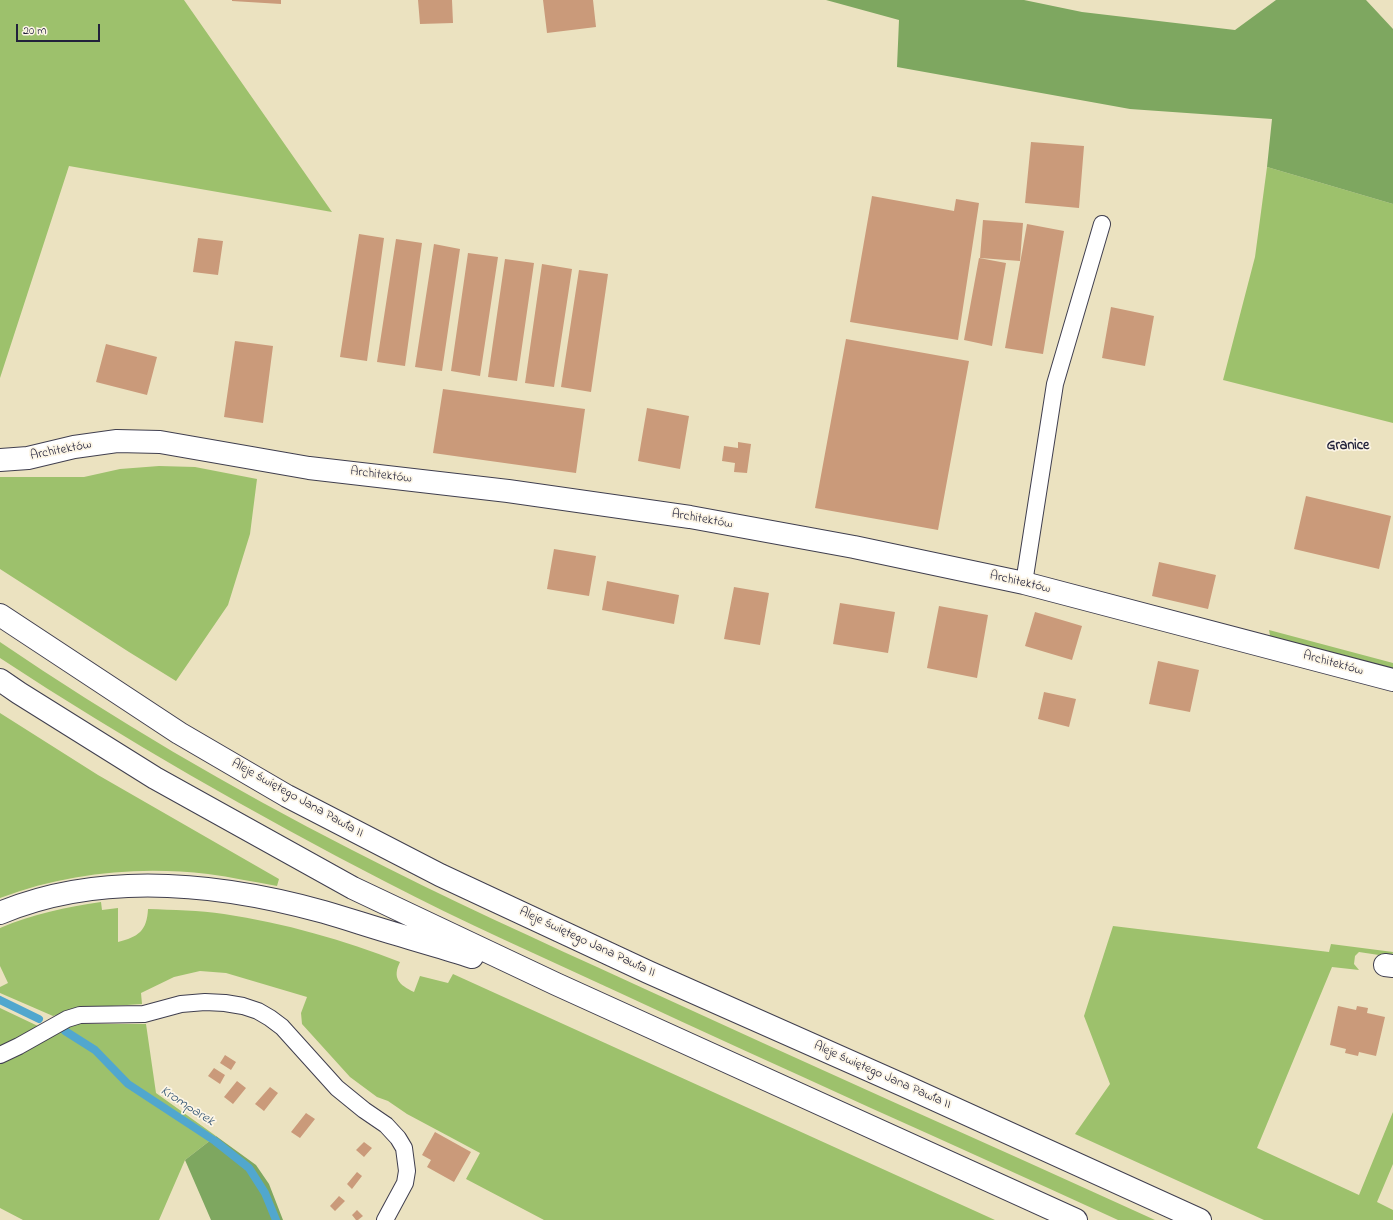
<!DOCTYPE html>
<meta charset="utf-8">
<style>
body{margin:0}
#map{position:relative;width:1393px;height:1220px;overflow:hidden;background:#ebe2c0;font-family:"Indie Flower",sans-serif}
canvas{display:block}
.scale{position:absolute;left:16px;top:24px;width:84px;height:18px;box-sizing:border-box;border:2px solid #22223b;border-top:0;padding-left:5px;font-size:12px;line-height:14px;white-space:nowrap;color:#22223b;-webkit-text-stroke:3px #fcf5e5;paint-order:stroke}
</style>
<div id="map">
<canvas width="1393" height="1220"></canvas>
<div class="scale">20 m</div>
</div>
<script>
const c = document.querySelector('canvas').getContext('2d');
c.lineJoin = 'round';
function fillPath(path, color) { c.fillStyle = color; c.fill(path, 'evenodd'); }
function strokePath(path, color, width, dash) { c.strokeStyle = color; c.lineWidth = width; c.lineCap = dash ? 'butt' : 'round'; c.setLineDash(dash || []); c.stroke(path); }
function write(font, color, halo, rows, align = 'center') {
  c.font = font + ' "Indie Flower",sans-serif'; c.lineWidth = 3.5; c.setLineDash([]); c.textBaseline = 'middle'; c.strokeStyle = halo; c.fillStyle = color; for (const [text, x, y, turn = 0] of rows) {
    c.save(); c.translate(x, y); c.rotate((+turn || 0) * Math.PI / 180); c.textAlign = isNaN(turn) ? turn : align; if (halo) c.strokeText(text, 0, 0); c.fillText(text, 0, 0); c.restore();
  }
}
fillPath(new Path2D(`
 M0 0H184L332 212 69 166 0 378Z
 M1267 167 1393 204V423L1223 380 1255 257Z
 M159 466 195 467 257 479 250 534 228 605 176 681 129 652 0 569V477H84L120 469Z
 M1269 630 1393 663V672L1271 641Z
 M0 642C113 719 231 788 352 850 445 898 540 941 634 984 807 1064 982 1141 1155 1220H1118C952 1144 785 1070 620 993 542 957 463 922 386 882 254 814 125 740 0 658Z
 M0 713 98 775 279 879 277 886C254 882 231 877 208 874 137 866 67 873 0 898Z
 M101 902 102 910 118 908V942C138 937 147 931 148 909 173 910 199 910 224 914 284 923 344 940 400 962 392 978 399 985 414 992L420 976 448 983 453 974 995 1220H544L466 1179 480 1153 407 1114 388 1101 377 1097 350 1077 302 1024 301 1013 307 997 226 973 200 971 174 977 141 993 142 1004 81 1008 53 1016 0 993V987L8 983 0 966V928C33 914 66 907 101 902Z
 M1113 926 1329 952 1331 944 1393 952 1392 957 1359 952 1355 956 1354 964 1359 970 1332 967 1257 1148 1359 1195 1393 1112V1164L1377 1202 1393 1210V1220H1264L1075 1134 1110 1084 1084 1016Z
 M0 1008 40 1027 0 1047Z
 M75 1024H146L156 1093 216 1136 185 1160 159 1220H23L0 1208V1062L18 1050Z`), '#9dc16c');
fillPath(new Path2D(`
 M826 0H1024L1082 12 1235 30 1276 0H1366L1393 29V204L1267 167 1272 119 1130 109 897 67 899 20Z
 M216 1136 256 1165 269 1184 283 1220H211L185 1160Z`), '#7ea760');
strokePath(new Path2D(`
 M0 1000 39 1019
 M65 1031 95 1050 128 1084 215 1141 249 1168 265 1193 276 1220`), '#51a7ce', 8);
fillPath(new Path2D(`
 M232 0H281V4L232 1Z
 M418 0H452L453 23 420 24Z
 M543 0H593L596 27 547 33Z
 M1031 142 1084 146 1079 208 1025 203Z
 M872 196 954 211 956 199 979 203 958 340 850 322Z
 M983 220 1023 223 1020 261 980 258Z
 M1027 224 1064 231 1043 354 1005 348Z
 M359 234 384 238 367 361 340 357Z
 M198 238 223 241 218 275 193 272Z
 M396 239 422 243 405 366 377 362Z
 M434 244 460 249 442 371 415 367Z
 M468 253 498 257 480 376 451 371Z
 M979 258 1006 263 992 346 964 340Z
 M505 259 534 263 517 381 488 377Z
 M542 264 572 269 554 387 525 383Z
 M579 270 608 274 591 392 561 387Z
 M1111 307 1154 316 1145 366 1102 358Z
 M846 339 969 361 938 530 815 508Z
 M235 341 273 346 263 423 224 417Z
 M106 344 157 357 147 395 96 382Z
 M443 389 585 409 576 473 433 453Z
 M647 408 689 416 680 469 638 461Z
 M738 442 751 444 747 473 734 472 735 463 722 461 724 446 738 448Z
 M1306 496 1391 516 1379 569 1294 549Z
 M554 549 596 556 589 596 547 589Z
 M1159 562 1216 575 1208 609 1152 596Z
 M607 581 679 595 674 624 602 610Z
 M734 587 769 593 760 645 724 639Z
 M840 603 895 612 888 653 833 644Z
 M939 606 988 615 977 678 927 668Z
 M1035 612 1082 626 1072 660 1025 646Z
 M1158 661 1199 670 1190 712 1149 704Z
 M1044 692 1076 699 1069 727 1038 719Z
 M1338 1006 1356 1010 1357 1006 1368 1008 1367 1013 1385 1017 1376 1056 1359 1052 1358 1056 1345 1053 1346 1049 1330 1045Z
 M225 1055 236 1062 231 1070 220 1063Z
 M214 1068 225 1075 220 1084 208 1076Z
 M237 1081 246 1088 233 1104 224 1097Z
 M270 1087 278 1093 264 1111 255 1104Z
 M306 1113 315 1119 300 1138 291 1132Z
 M435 1132 471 1152 454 1182 427 1167 431 1160 422 1155Z
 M364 1142 372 1148 364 1157 356 1150Z
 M357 1172 362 1176 352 1189 347 1184Z
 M339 1196 345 1201 335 1211 330 1206Z
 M357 1210 363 1216 358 1220H356L352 1215Z`), '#ca9a7a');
const service = new Path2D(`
 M1024 583 1055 384 1102 224
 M0 1055 19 1046 67 1019 80 1015 144 1014 181 1004 205 1002 225 1003 243 1006 258 1011 270 1018 282 1027 337 1088 364 1110 386 1125 398 1138 404 1148 407 1171 405 1183 385 1220`);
const minor = new Path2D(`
 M0 460 28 458 74 447 117 441 160 442 309 468 508 491 690 517 854 547 1024 583 1393 680
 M1385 965 1393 966`);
const motorway = new Path2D(`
 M0 615 179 733 287 796 440 875 648 972 905 1086 1200 1220
 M0 680 19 693 155 778 353 888 556 984 1076 1220
 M0 913C103 870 219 883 324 912 348 919 372 927 396 934 422 942 447 949 472 957`);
strokePath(service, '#403f4f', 18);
strokePath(minor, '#403f4f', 24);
strokePath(motorway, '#403f4f', 24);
strokePath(service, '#fff', 16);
strokePath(minor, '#fff', 22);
strokePath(motorway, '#fff', 22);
write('13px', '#22223b', '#fcf5e5', [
 ["Architektów",61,451,-11],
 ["Architektów",381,476,7],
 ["Architektów",702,520,10],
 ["Architektów",1020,583,13],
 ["Architektów",1333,664,15],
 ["Aleje świętego Jana Pawła II",297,799,29],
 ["Aleje świętego Jana Pawła II",587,943,25],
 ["Aleje świętego Jana Pawła II",882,1076,24]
]);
write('bold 14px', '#22223b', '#fcf5e5', [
 ["Granice",1348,447]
]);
write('italic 14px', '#355776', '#fcf5e5', [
 ["Kromparek",187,1107,33]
]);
</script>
